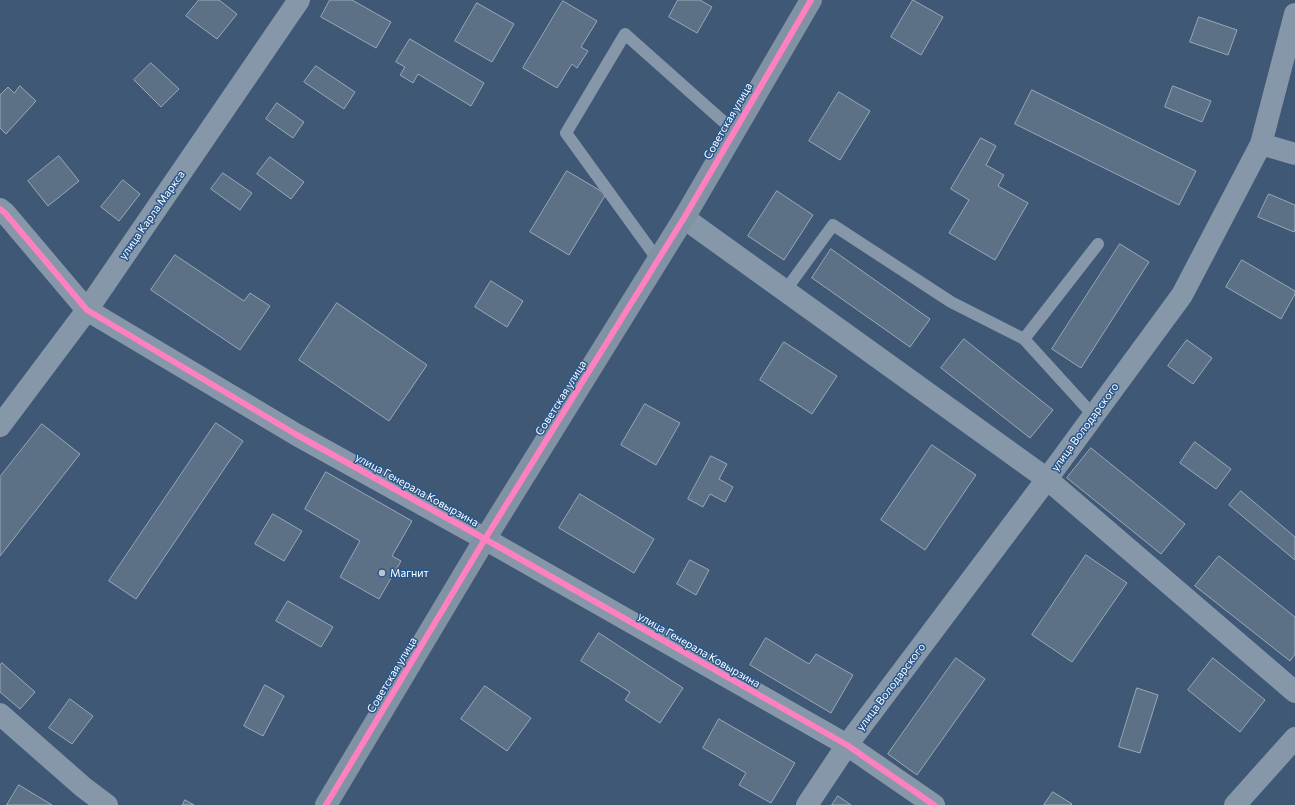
<!DOCTYPE html>
<meta charset="utf-8">
<style>
body{margin:0}
canvas{display:block;background:#3f5875}
</style>
<canvas width="1295" height="805"></canvas>
<script>
const c = document.querySelector('canvas').getContext('2d');
c.lineJoin = 'round';
function fillPath(path, color) { c.fillStyle = color; c.fill(path, 'evenodd'); }
function strokePath(path, color, width, dash) { c.strokeStyle = color; c.lineWidth = width; c.lineCap = dash ? 'butt' : 'round'; c.setLineDash(dash || []); c.stroke(path); }
function write(font, color, halo, rows, align = 'center') {
  c.font = font + ' Commissioner,sans-serif'; c.lineWidth = 3; c.setLineDash([]); c.textBaseline = 'middle'; c.strokeStyle = halo; c.fillStyle = color; for (const [text, x, y, turn = 0] of rows) {
    c.save(); c.translate(x, y); c.rotate((+turn || 0) * Math.PI / 180); c.textAlign = isNaN(turn) ? turn : align; if (halo) c.strokeText(text, 0, 0); c.fillText(text, 0, 0); c.restore();
  }
}
const building = new Path2D(`
 M199 0H219L237 14 217 39 186 16Z
 M330 0H352L391 22 376 48 321 17Z
 M678 0H700L712 7 697 33 669 17Z
 M913 0 943 17 921 55 891 37Z
 M563 1 597 21 581 47 588 51 577 68 572 64 557 88 523 68Z
 M477 3 514 24 492 62 455 41Z
 M1199 17 1237 30 1228 55 1190 42Z
 M410 39 484 83 471 106 418 74 413 83 400 75 405 67 396 62Z
 M151 63 179 89 161 107 134 80Z
 M316 66 355 92 344 109 304 82Z
 M20 86 36 101 6 134 0 128V95L8 87 14 93Z
 M1173 86 1211 101 1202 122 1165 107Z
 M1032 90 1196 171 1179 205 1015 124Z
 M839 92 870 111 840 160 809 141Z
 M277 103 304 122 293 138 266 119Z
 M981 138 996 146 986 165 1004 175 998 186 1028 203 995 260 949 233 969 200 951 189Z
 M59 156 79 181 48 206 28 181Z
 M270 157 304 182 291 199 257 174Z
 M567 171 606 194 569 255 530 232Z
 M223 173 252 193 240 210 211 189Z
 M123 180 140 194 119 221 101 207Z
 M777 191 813 215 784 260 748 236Z
 M1269 194 1295 205V229L1294 232 1258 217Z
 M1120 244 1149 262 1081 368 1052 349Z
 M831 249 930 319 910 347 812 278Z
 M175 255 244 301 250 293 270 306 240 350 151 290Z
 M1242 260 1295 291V294L1281 319 1226 287Z
 M491 281 523 301 507 327 475 307Z
 M337 303 427 365 389 421 299 360Z
 M964 339 1053 410 1030 438 941 368Z
 M1187 340 1212 358 1193 384 1168 366Z
 M784 342 837 376 812 414 760 380Z
 M645 404 680 423 656 465 621 445Z
 M216 423 243 441 136 599 109 581Z
 M42 424 80 454 0 556V477Z
 M1195 442 1231 469 1216 489 1180 463Z
 M932 445 976 475 925 550 881 520Z
 M1091 448 1185 524 1161 554 1067 478Z
 M711 456 727 464 719 479 733 487 725 502 710 494 703 507 688 499Z
 M326 472 412 521 392 556 401 561 379 599 340 577 360 541 305 509Z
 M1241 491 1295 537V560L1229 505Z
 M580 494 654 539 634 573 559 528Z
 M273 514 302 531 284 561 255 544Z
 M1086 555 1127 583 1072 662 1032 635Z
 M1219 556 1295 617V654L1290 661 1195 586Z
 M690 560 709 570 696 595 677 584Z
 M288 601 333 627 321 647 276 621Z
 M599 633 683 688 660 723 625 700 630 692 581 661Z
 M766 638 809 664 816 654 853 675 831 713 750 665Z
 M956 658 985 679 917 775 888 754Z
 M1213 658 1265 700 1240 732 1188 690Z
 M2 663 35 692 20 709 0 692V666Z
 M265 685 284 696 263 736 244 726Z
 M485 686 531 718 507 751 461 719Z
 M1137 688 1158 695 1140 753 1119 747Z
 M70 699 93 716 72 744 49 728Z
 M719 719 795 763 771 803 739 785 746 773 703 748Z
 M19 785 52 805H7Z
 M1053 792 1072 804 1071 805H1044Z
 M838 796 851 805H832Z
 M185 800 194 805H183Z`);
fillPath(building, '#5c7086');
strokePath(building, '#9aa8b8', 1);
strokePath(new Path2D(`
 M658 260 566 133 625 34 734 131
 M785 291 833 225 951 302 1024 339 1094 416
 M1024 339 1098 244`), '#8697a9', 12);
strokePath(new Path2D(`
 M1261 144 1295 154
 M0 209 5 213 87 310 297 435 485 539 847 745 934 805
 M684 218 1047 479 1295 692
 M0 426 87 310 299 0
 M0 714 83 787 107 805
 M807 805 847 745 1047 479 1182 295 1261 144 1295 14
 M1235 805 1295 738`), '#8697a9', 22);
strokePath(new Path2D(`
 M326 805 485 539 684 218 811 0`), '#8192a5', 22);
strokePath(new Path2D(`
 M0 209 5 213 87 310 297 435 485 539 847 745 934 805
 M326 805 485 539 684 218 811 0`), '#ff80c0', 6);
for (const [x, y, r, color] of [
 [382,573,4,"#bcc5cf"]
]) { const dot = new Path2D(); dot.arc(x, y, r, 0, 2 * Math.PI); c.fillStyle = color; c.fill(dot); strokePath(dot, '#29578b', 1.5); }
write('11px', '#fff', '#29578b', [
 ["Советская улица",728,121,-60],
 ["улица Карла Маркса",152,215,-55],
 ["Советская улица",561,398,-58],
 ["улица Володарского",1085,427,-54],
 ["улица Генерала Ковырзина",417,490,29],
 ["улица Генерала Ковырзина",699,650,30],
 ["Советская улица",392,675,-59],
 ["улица Володарского",891,687,-53]
]);
write('11px', '#fff', '#29578b', [
 ["Магнит",390,573]
], 'left');
</script>
